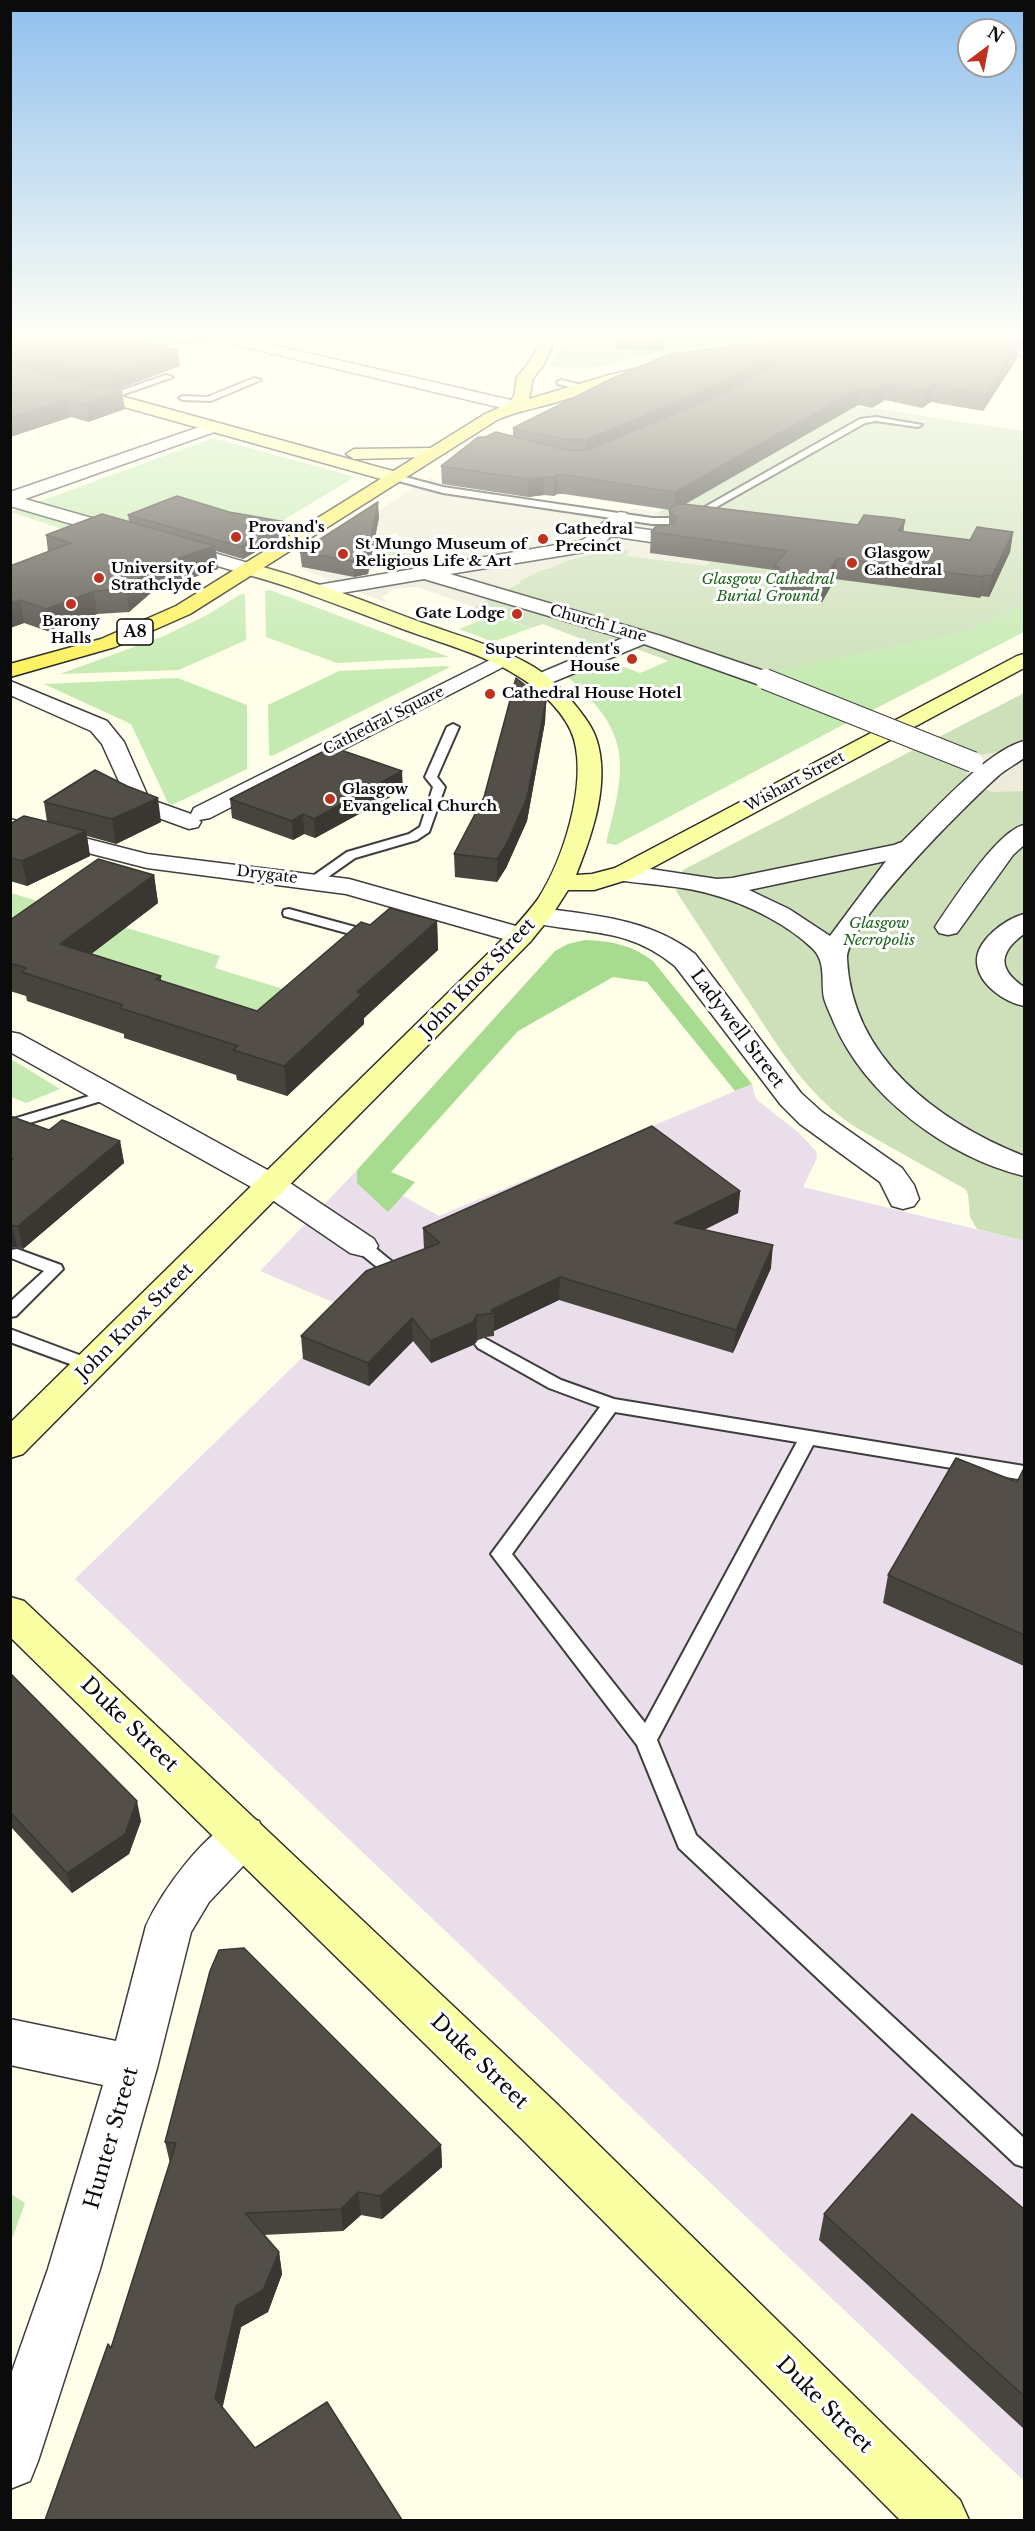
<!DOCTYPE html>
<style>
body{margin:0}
#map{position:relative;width:1035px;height:2531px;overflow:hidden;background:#fffee8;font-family:"Libre Baskerville",serif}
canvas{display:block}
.frame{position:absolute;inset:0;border:12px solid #0b0b0b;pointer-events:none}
.north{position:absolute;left:957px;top:18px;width:60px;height:60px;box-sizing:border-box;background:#fff;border:2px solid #9d9d9d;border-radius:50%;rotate:32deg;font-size:16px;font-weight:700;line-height:24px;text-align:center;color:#0b0b0b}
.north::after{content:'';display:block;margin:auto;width:21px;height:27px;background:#be321f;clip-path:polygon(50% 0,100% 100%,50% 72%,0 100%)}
</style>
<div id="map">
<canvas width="1035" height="2531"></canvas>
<div class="frame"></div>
<div class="north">N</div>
</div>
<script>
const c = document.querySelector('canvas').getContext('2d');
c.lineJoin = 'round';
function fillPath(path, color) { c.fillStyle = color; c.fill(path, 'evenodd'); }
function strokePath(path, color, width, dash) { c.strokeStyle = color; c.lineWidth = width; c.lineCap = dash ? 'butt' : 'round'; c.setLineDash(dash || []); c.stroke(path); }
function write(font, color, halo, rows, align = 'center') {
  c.font = font + ' "Libre Baskerville",serif'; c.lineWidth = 6; c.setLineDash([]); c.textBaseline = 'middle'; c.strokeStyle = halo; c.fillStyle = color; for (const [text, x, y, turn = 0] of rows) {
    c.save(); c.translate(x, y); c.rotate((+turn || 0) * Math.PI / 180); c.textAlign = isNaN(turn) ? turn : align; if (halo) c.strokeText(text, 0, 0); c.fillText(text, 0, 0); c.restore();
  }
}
fillPath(new Path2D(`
 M752 1084 756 1099 799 1133 816 1151 817 1158 803 1187 1024 1241V2481L75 1579 351 1310 260 1271 357 1170 439 1216Z`), '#eadeea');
fillPath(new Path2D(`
 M213 438 352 476 353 478 267 530 95 540 11 512Z
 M385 550 456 561 396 571 378 566 370 570 362 569 351 576 346 575Z
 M270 590 449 657 337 663 266 637 265 591Z
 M1024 593V632L867 713 773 676 781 670 1022 599Z
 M241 594H245L246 640 179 670 60 674 164 636 207 615Z
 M494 615 531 628 493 642 459 629Z
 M587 641 608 649 576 659 559 652Z
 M682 655 852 720 616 845 606 843C626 767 633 735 570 679L604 665 616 670 624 667 640 673Z
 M446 666 450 667 272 756 269 755 268 705 339 671Z
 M178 678 247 705V769L172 805 168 803 131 724 44 684Z
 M11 893 220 956 215 968 290 991 257 1019 11 941Z
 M11 1059 60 1089 26 1103 11 1097Z
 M11 2194 25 2203 11 2242Z`), '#c5eab1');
fillPath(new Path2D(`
 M724 336 738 342C709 346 679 350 650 355 618 360 582 376 550 365L560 350 602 352Z
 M585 940C611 941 632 945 653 961L752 1084 735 1091 647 982 613 977 518 1031 391 1172 415 1182 388 1212 357 1183V1170L555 951 568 944Z`), '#a6db90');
fillPath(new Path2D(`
 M856 406 1024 431V593L1022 605 971 630 781 670 774 676 935 739 1024 693V1241L977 1229 970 1217 968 1194 965 1189 855 1127C808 1096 779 1048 749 1002 724 965 700 928 676 891L683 870 917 748 757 682 682 655 669 661 634 648 596 662 604 665 570 679 555 671 607 649 543 624 531 628 474 607 521 582 518 581C540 570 590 549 614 548 626 547 640 550 652 551L671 517 659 515 658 512Z`), '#cde0ba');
fillPath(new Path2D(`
 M432 475 431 478 443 484 441 486 610 511 624 512 635 508 658 512 659 515 671 517 677 523 653 549 649 551 710 562 707 566 626 556 630 550 614 548 567 561 549 569 544 568 474 607 417 587 394 589 382 597 387 603 301 568 363 578 456 561 467 545 398 536 397 533 385 536 350 530Z
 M999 752 1024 758V788L1022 790 1024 791 992 792 963 782 967 775V769L978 755Z`), '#edebd9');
const lane = new Path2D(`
 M747 334H756L771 345 764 347Z
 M998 337H1004L1012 347 1024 352V356L1006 351Z
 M166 375 173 377 110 399 103 397Z
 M254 378 261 380 211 401 183 400 179 398 183 396 207 397Z
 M561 380 598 389 599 391 595 393 558 384 557 382Z
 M876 417 922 425 918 427 876 421 865 423 704 514 696 512 860 419Z
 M394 474 443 487 652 518H671L691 513 696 516 671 524H652L443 493 391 479V475Z
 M453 724 459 727 437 777 445 787 429 832 417 840 355 858 318 884H310L308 881 310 878 347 852 409 834 420 827 433 787 425 777 447 727Z
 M289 909 370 931 372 934 365 938 284 916 283 913 284 910Z
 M109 1090 114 1091 116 1094 114 1097 10 1129V1120Z
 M362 1241 368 1242 400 1268 402 1272 400 1276H388L356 1250 354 1246 356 1242Z
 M17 1249 61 1265 63 1269 16 1316 10 1317V1302L44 1271 11 1258V1250Z
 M10 1329 98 1362 101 1366 98 1370 92 1372 10 1342Z
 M484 1338 561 1380 614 1399 1024 1466V1480L813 1445 657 1740 696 1835 1024 2138V2167L1015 2164 679 1848 637 1745 491 1554 600 1407 549 1388 478 1348 475 1344 478 1340ZM615 1412 797 1442 645 1723 512 1554Z`);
const street = new Path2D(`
 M199 334H225L515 401 523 406 515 411 206 338Z
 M214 422 222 427 220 430 25 499 134 530 136 534 134 538H120L10 506V492Z
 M620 512 626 513 629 517 621 526 664 532 671 534 673 538 671 542 664 544 611 536 603 545 584 552 450 574 661 636 773 674 776 679 773 684 765 685 757 684 644 644 541 687 533 686 530 681 533 676 623 638 424 579 318 597 311 595 308 591 311 587 318 585 580 541C595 535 604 516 620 512Z
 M174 541 255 565 258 569 255 573 248 575 167 551 165 547 167 543Z
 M502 654 509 656 512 660 509 664 210 818 199 820 201 822 198 827 189 829 131 808 102 744 91 731 10 695V681L107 721 124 742 149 799 191 814 194 808Z
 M1024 741V758C1016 764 1006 769 998 776 969 802 845 924 847 959 852 1059 939 1122 1024 1156V1176C947 1157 866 1097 834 1023 831 1015 826 1006 824 998 821 982 826 963 814 950 789 925 747 904 714 895 686 886 653 885 624 881L615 878 611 873 615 868 624 865 717 879 732 878 894 845 902 842C931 814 986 751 1024 741ZM886 861 830 936 789 909 749 890Z
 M10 819 147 854 349 879 530 930 534 936 530 942 521 944 346 894 147 868 10 833Z
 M1024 825V845L1013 855 957 933 948 935 939 933 935 927C952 902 997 831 1024 825Z
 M539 908C594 915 650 919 695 954L801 1093 822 1112 902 1168 914 1185 919 1199 914 1206 903 1209 892 1206 880 1182 800 1124 781 1105 675 966C626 926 586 935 530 922L526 916 530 910Z
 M1024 914V934C999 952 997 969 1024 987V1006C1005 1002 979 985 977 963 975 941 1005 919 1024 914Z
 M10 1032 20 1034 284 1179 374 1239 378 1246 374 1253 362 1256 350 1253 262 1193 10 1052Z
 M243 1816 259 1821 265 1835 259 1849 209 1902 191 1932 157 2068 100 2269 38 2461 30 2481 10 2489V2377L48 2269 103 2085 10 2065V2019L116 2041 146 1926C162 1891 206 1829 243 1816Z`);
const secondary = new Path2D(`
 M184 334H240L233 338 101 350 94 346 101 342Z
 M10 369 103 391 400 473 403 477 400 481H388L92 398 10 378Z
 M431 448 437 449 439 453 437 457 354 459 346 454 354 449Z
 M248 563C307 578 363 601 420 622 458 636 499 646 534 667 548 676 560 687 571 700 580 711 591 724 596 738 611 782 592 835 576 875L592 874 615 868 1017 656 1024 654V668L633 878 594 890H568L552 915 530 942 23 1454 10 1458V1423L512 930C521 920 530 910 538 899 563 860 587 786 574 739 567 715 542 691 521 678 485 654 440 643 400 628 347 609 296 587 241 573L238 569 241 565Z
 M10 1597 24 1601 556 2103 960 2500 969 2520H900L520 2137 10 1637Z`);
const primary = new Path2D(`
 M544 334H558L543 366 533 378 529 399 609 375 655 364 663 369 660 372C624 381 589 392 554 403 533 409 517 411 497 420L190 614 115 647 10 677V664L101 639 176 606 485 414 509 403 514 396 517 377 528 364Z`);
strokePath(lane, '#3e3e3e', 4);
strokePath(street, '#3e3e3e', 3);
strokePath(secondary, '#2d2d2d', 3);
strokePath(primary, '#1c1c1c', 3);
fillPath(lane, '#fff');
fillPath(street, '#fff');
fillPath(secondary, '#faffa3');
fillPath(primary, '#fdf15a');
const streetBridge = new Path2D(`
 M765 679 973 762`);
strokePath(streetBridge, '#3e3e3e', 22, []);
strokePath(streetBridge, '#fff', 20);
fillPath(new Path2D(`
 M10 334H170L127 338 180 366 116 390 125 409 88 422 71 417 10 437Z
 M1008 334H1024V346L1023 349 1019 347 1018 357 983 411 931 402 922 408 885 400 872 408 858 405 684 505 858 525 905 520 903 532 970 540 1013 532 1010 552 989 597 981 596 980 598 835 579 822 602 815 601 814 603 771 597 774 570 650 553 651 532 669 525V511L670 510 564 494H557L554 496 544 495 528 497 442 484 441 466 513 437V428L669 354 1008 337Z
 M616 344 664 346V351L616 349Z
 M229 512 286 522 287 534 243 559 216 551 218 569 153 591 129 612 97 614 50 632 24 623 10 628V566L48 552 46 535 129 521 128 515Z
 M379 517 368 574 354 577 302 567 300 552Z
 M546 701 545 722 527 821 506 868 497 882 455 877 454 854Z
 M403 790 315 838 304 834 293 840 232 818 230 799Z
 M44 802 161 822 116 844 87 836 90 856 27 886 10 881V824L47 822Z
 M154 875 158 903 91 954 161 976V981L257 1011 370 925 437 921 438 950 364 1018V1024L287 1096 237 1080 236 1075 124 1038V1034L27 1001 26 996 10 991V920Z
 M10 1116 49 1130 120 1141 124 1163 23 1249 17 1247 10 1248Z
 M740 1191 738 1213 704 1230 771 1268 733 1353 559 1300 494 1331V1336L477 1338 473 1345 431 1363 413 1341 369 1386 303 1359 301 1336 424 1249 423 1228Z
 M1024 1468V1666L883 1603 888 1575 1017 1482Z
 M10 1673 141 1821 129 1854 72 1893 10 1826Z
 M165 2142 441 2145 442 2167 382 2219 361 2215 343 2231 263 2235 279 2252 282 2274 268 2312 241 2327 222 2408 255 2448 45 2520 111 2348 170 2163Z
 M1024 2209V2429L819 2240 824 2214Z`), '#47433d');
fillPath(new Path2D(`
 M10 334H170L10 347Z
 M1020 340 1018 357 983 411 986 394Z
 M178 350 180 366 113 391 110 374Z
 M766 358 765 374 586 458V440Z
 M887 384 885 400 872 408 874 391Z
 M933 385 931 402 922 408 925 391Z
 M860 388 858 405 674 510 675 492Z
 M122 392 125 409 88 422 86 404Z
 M69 399 71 417 10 437V418Z
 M557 475V494L554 496V478Z
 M544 477V495L528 497V479Z
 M378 502 379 517 368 574 354 577 353 561Z
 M905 520 902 540 898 531Z
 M286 522 287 534 243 559 242 547Z
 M1013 532 1010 552 989 597 992 576Z
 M215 546 218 569 153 591 129 612 126 589 150 568Z
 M837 558 835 579 822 602 824 580Z
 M984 575 981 596 980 598 983 577Z
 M817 580 815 601 814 603 816 582Z
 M94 591 97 614 50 632 46 609Z
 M20 600 24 623 10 628V603Z
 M546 701 545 722 527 821 506 868 497 882V859Z
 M402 771 403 790 315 838 314 819Z
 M158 798 161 822 116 844 112 819Z
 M303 814 304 834 293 840 292 821Z
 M86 831 90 856 27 886 22 861Z
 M154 875 158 903 65 974 60 944Z
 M437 921 438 950 364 1018V1024L287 1096 284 1066 357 992Z
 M120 1141 124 1163 23 1249 18 1226Z
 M740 1191 738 1213 672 1245 674 1223Z
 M10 1225H12L17 1247 10 1248Z
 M773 1245 771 1268 733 1353 736 1330Z
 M560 1277 559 1300 494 1331V1313L491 1310Z
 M477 1315V1338L473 1345 431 1363 430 1341Z
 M412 1318 413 1341 369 1386 368 1363Z
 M137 1801 141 1821 129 1854 72 1893 67 1873Z
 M441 2145 442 2167 382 2219 380 2196Z
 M358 2192 361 2215 343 2231 341 2209Z
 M279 2252 282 2274 268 2312 241 2327 220 2419 215 2398 236 2306Z`), '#3a3732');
const building = new Path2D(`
 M114 334H122L117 335 178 350 110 374 10 351V343Z
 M621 334H661L664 346 616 344Z
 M806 334H1006L1008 337 1020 340 986 394 933 385 925 391 887 384 874 391 860 388 675 492 565 475H557L554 478 544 477 528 479 441 466 478 437H485L496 432 566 450H588L727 392 776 362 775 359 766 358 719 384 586 440H567L513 428 611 379 669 354 778 340Z
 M10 364 122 392 86 404 69 399 10 418Z
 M177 496 229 512 286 522 242 547 128 515Z
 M378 502 367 558 353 561 300 552Z
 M684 504 858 525 864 515 893 518 905 520 898 531 970 540 977 527 1013 532 992 576 984 575 983 577 837 558 824 580H817L816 582 773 576 779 567 774 566 787 551 651 532 657 525 666 526 674 523 676 517 669 511 674 505Z
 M102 514 215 546 150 568 126 589 94 591 46 609 20 600 10 603V566L71 543 46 535Z
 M516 678 546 701 527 798 506 845 497 859 454 854 484 797Z
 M332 747 402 771 314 819 303 814 292 821 230 799Z
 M95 770 127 786 158 798 112 819 44 802Z
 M24 816 86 831 22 861 10 858V824Z
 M98 859 154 875 60 944 161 976 156 979 257 1011 361 922 370 925 390 908 437 921 357 992 362 994 284 1066 233 1050 238 1046 120 1008 123 1005 22 972 26 968 10 963V920Z
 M10 1116 49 1130 62 1120 120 1141 18 1226 10 1225V1161L13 1159 10 1158Z
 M652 1126 740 1191 674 1223 773 1245 736 1330 560 1277 491 1310 494 1313 477 1315 473 1322 430 1341 412 1318 368 1363 301 1336 366 1271 440 1243 423 1228Z
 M956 1458 1017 1482 1024 1468V1635L888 1575Z
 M10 1673 137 1801 125 1834 67 1873 10 1812Z
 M244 1948 441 2145 380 2196 358 2192 341 2209 245 2213 279 2252 263 2290 236 2306 215 2398 255 2448 327 2402 402 2520H45L108 2344 111 2348 176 2143 165 2142 210 1971 219 1950Z
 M912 2114 1024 2209V2396L824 2214Z`);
fillPath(building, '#534e47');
strokePath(building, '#3a3732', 1.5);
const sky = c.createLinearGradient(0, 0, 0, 688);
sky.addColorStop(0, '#8fbfee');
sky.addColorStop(0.49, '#fffff5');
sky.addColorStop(1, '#fffff500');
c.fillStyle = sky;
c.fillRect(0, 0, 1035, 688);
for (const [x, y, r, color] of [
 [236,537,6,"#be321f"],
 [543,539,6,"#be321f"],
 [343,554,6,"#be321f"],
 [852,563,6,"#be321f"],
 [99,578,6,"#be321f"],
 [71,604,6,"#be321f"],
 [517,614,6,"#be321f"],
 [632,659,6,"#be321f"],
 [490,694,6,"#be321f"],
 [330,799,6,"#be321f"]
]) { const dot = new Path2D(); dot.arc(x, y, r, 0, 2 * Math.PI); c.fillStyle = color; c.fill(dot); strokePath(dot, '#fff', 2); }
write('bold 15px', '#0b0b0b', '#fff', [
 ["Provand's",248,528],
 ["Lordship",248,545],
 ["Cathedral",555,530],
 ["Precinct",555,547],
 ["St Mungo Museum of",355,545],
 ["Religious Life & Art",355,562],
 ["Glasgow",864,554],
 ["Cathedral",864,571],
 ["University of",111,569],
 ["Strathclyde",111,586],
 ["Gate Lodge",505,614,"right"],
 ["Barony",71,622,"center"],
 ["Halls",71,639,"center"],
 ["Superintendent's",620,650,"right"],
 ["House",620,667,"right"],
 ["Cathedral House Hotel",502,694],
 ["Glasgow",342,790],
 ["Evangelical Church",342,807]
], 'left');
write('italic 15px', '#1d631a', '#fff', [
 ["Glasgow Cathedral",768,580],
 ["Burial Ground",768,597],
 ["Glasgow",879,924],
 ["Necropolis",879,941]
]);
write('15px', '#0b0b0b', '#fff', [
 ["Church Lane",598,624,16],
 ["Cathedral Square",384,721,-27],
 ["Wishart Street",795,782,-28],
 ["Drygate",267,875,7]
]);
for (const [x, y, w] of [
 [135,632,36]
]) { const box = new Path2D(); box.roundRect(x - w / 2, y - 13, w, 26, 4.5); c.fillStyle = '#fff'; c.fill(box); strokePath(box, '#0b0b0b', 1.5); }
write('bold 16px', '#0b0b0b', null, [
 ["A8",135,632]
]);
write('18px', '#0b0b0b', '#fff', [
 ["John Knox Street",478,978,-46],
 ["Ladywell Street",737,1029,53],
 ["John Knox Street",135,1322,-45]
]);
write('21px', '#0b0b0b', '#fff', [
 ["Duke Street",129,1725,44],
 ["Duke Street",479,2062,44],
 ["Hunter Street",112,2138,-74],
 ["Duke Street",824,2405,45]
]);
</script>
